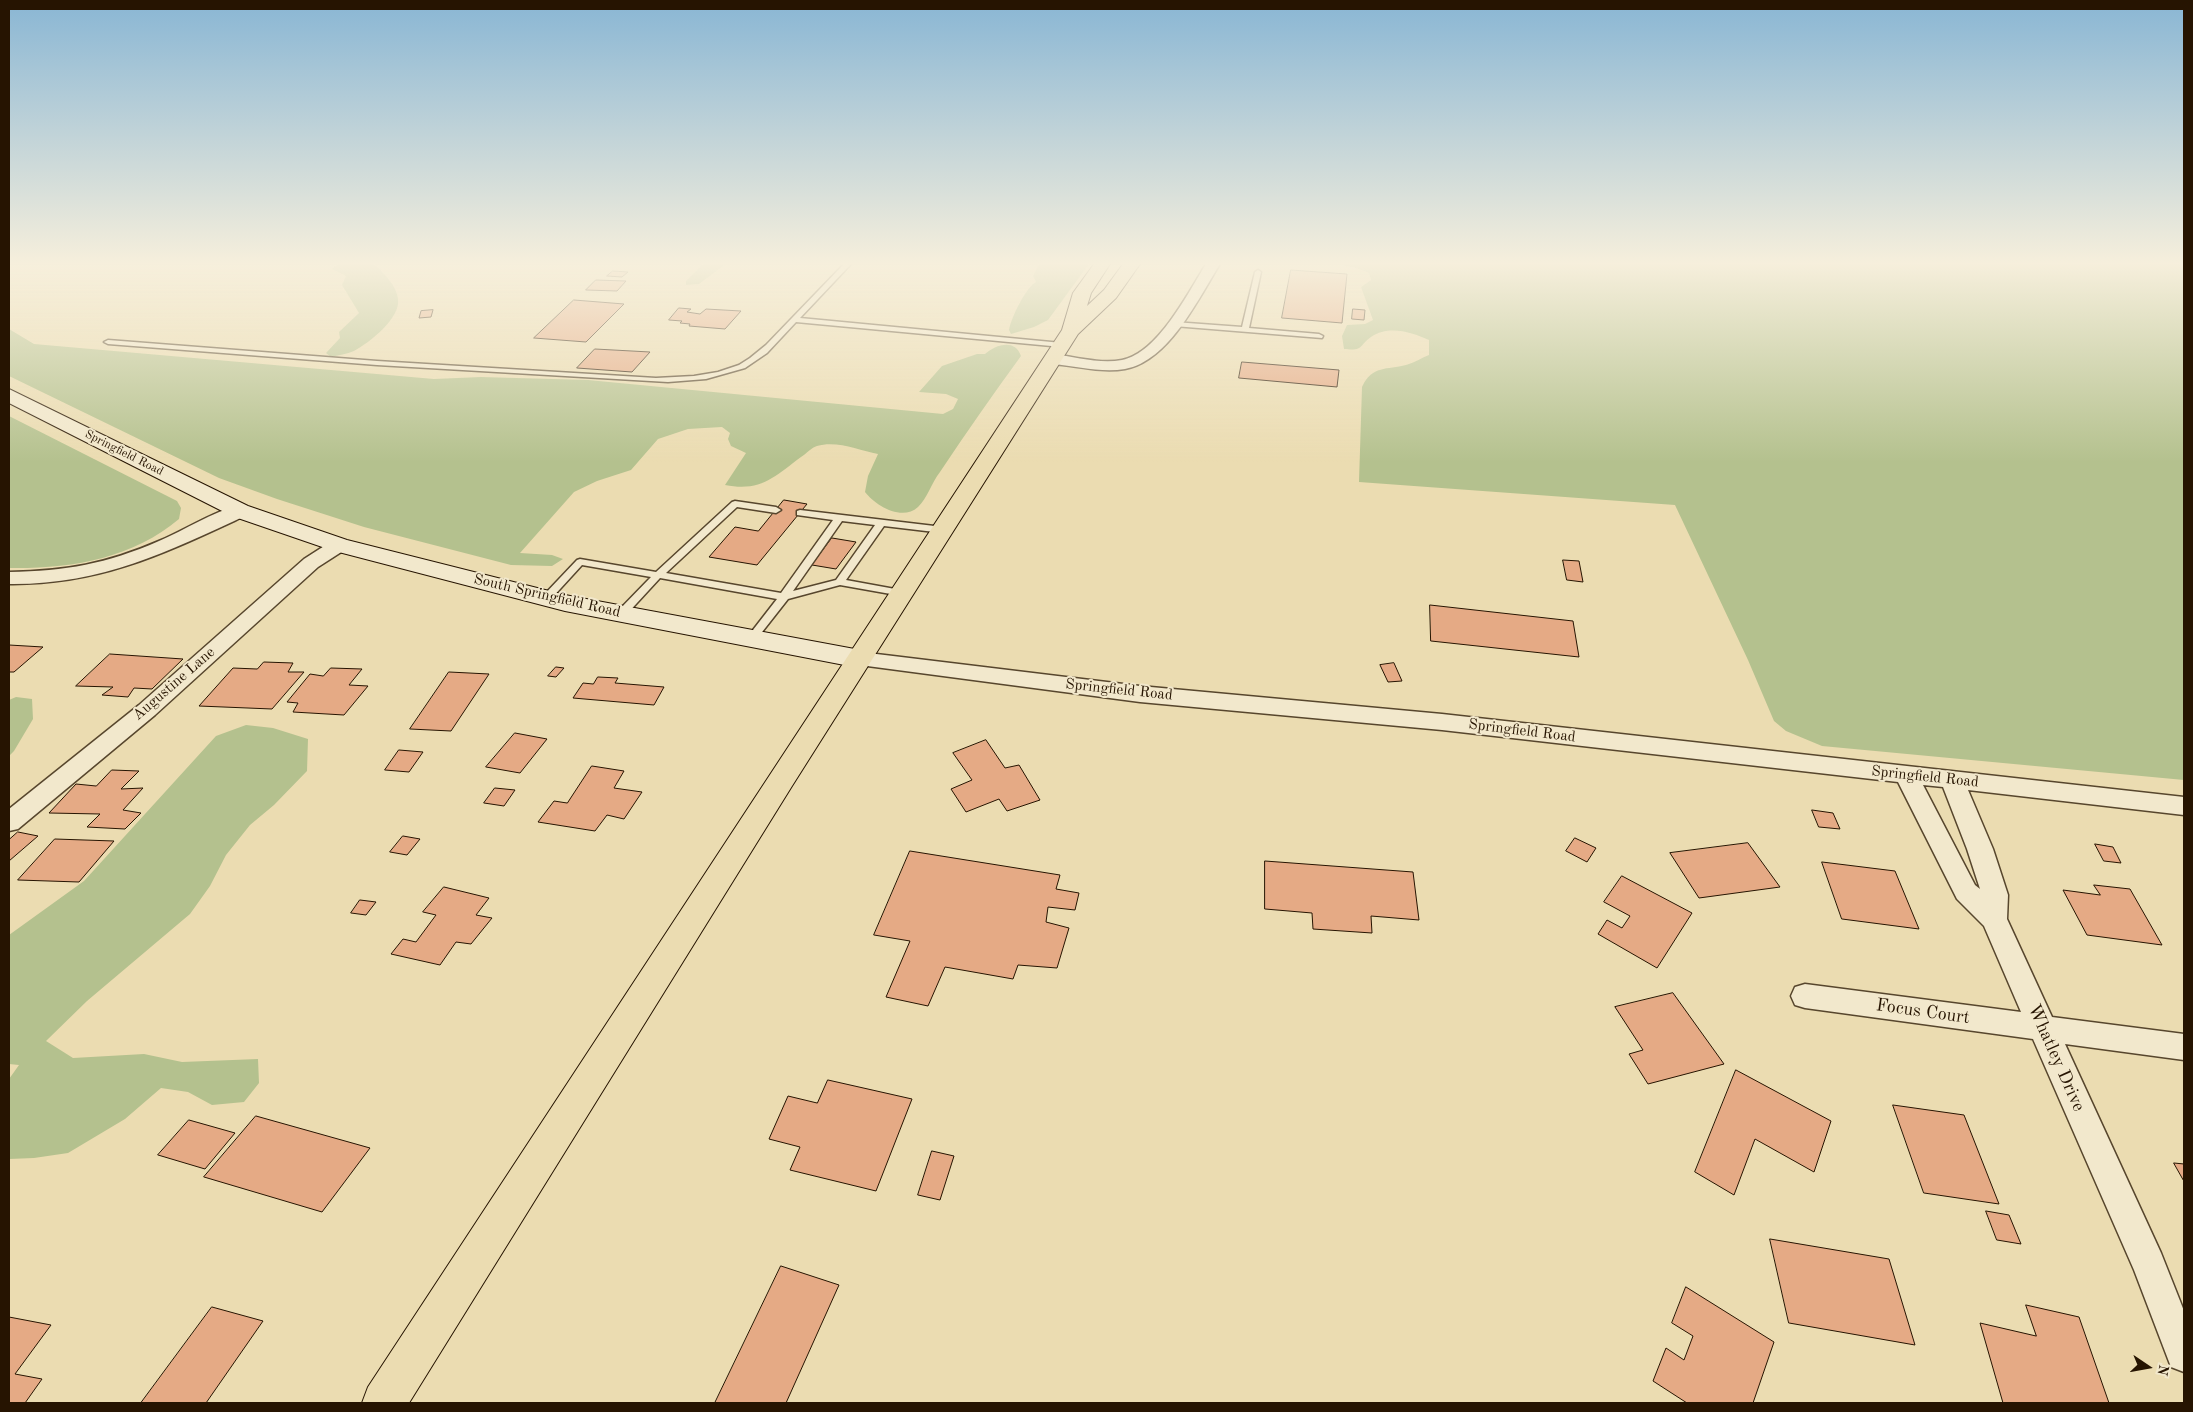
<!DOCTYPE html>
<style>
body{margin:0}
#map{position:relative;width:2193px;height:1412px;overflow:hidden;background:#ebdcb1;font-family:"Old Standard TT",serif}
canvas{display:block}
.frame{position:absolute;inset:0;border:10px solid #261401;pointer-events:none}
.north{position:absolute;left:2123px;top:1342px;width:50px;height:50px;-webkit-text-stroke:4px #f2e8cc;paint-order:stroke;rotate:102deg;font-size:14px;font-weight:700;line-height:20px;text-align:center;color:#261401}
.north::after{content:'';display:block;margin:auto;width:18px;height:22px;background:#261401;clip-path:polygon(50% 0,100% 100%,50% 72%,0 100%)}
</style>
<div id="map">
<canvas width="2193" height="1412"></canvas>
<div class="frame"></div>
<div class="north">N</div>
</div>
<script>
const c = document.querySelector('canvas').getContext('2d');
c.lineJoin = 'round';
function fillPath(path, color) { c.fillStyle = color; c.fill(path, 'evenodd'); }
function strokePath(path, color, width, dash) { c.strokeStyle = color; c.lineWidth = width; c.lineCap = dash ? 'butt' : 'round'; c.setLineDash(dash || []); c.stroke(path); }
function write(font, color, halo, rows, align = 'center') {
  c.font = font + ' "Old Standard TT",serif'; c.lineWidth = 4; c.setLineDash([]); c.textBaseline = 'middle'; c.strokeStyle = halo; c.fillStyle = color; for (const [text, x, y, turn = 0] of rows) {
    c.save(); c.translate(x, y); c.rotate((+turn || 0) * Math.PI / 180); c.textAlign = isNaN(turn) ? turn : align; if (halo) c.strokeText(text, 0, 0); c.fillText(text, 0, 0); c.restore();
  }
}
fillPath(new Path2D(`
 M338 264H374C383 272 397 286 398 299 401 318 369 343 354 351 347 354 338 355 331 357L326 353 340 338 339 332 359 313 342 285 346 276 332 269Z
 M703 264H726L699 284 686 285V281Z
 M1039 264H1089L1048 320 1034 327 1011 334 1009 330C1011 318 1026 287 1036 282L1033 276Z
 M1335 264H2184V780L1822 746 1786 731 1774 721 1748 660 1675 505 1359 482 1362 387C1372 365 1387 370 1406 365 1414 363 1421 358 1429 355V340C1411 332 1389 325 1371 337 1358 346 1365 351 1344 349L1342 336 1347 325 1365 324 1373 320 1361 287 1371 280 1369 273 1356 268Z
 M9 329 34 344 434 379 481 377 588 380 943 414 953 409 958 399 946 394 919 392 942 366 977 354H985C995 345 1015 338 1021 356 993 394 966 433 940 472 932 482 927 499 918 507 902 522 875 505 865 492L868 476 878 454C859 450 836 440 817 446 812 447 806 454 801 457 774 477 761 492 725 485L746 453 731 446 728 439 730 433 722 427 688 429 658 439 631 470 597 481 574 492 520 553 552 555 563 559 552 566 511 565 364 527 277 499 219 478 9 376Z
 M9 416 177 501 181 508 179 519C132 559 69 569 9 568Z
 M16 697 32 699 33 719 14 751 9 756V700Z
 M246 725 273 728 308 739 307 771 274 805 250 825 226 855 210 886 190 914 87 1001 46 1041 73 1058 144 1054 182 1062 258 1059 259 1083 244 1102 212 1105 188 1092 161 1088 125 1119 68 1153 34 1158 9 1159V1079L19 1065 9 1064V935L84 881 216 736Z`), '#b4c18e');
const building = new Path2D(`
 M1291 270 1347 274 1342 323 1282 318Z
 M613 271 628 272 622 277 607 276Z
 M596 280 626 281 617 291 586 290Z
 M574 300 624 304 586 342 534 338Z
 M679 308 691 309 687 312 700 314 706 309 741 311 725 329 689 326 690 324 680 323 682 321 669 320Z
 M1353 309 1365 310 1364 320 1352 319Z
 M433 310 431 317 419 318 421 311Z
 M595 349 650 352 632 372 577 368Z
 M1242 362 1339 370 1337 387 1239 378Z
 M784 500 807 504 757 565 709 557 735 527 758 531Z
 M832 538 856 542 836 569 812 565Z
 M1563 560 1579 561 1583 582 1567 580Z
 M1430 605 1573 621 1579 657 1431 641Z
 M9 645 43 647 14 672H9Z
 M110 654 183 659 152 689 134 688 128 697 102 695 113 687 76 686Z
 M264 662 293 663 288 672H304L272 709 199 706 233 668 257 669Z
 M1394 663 1402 681 1388 682 1380 665Z
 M556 667 564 668 556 677 548 676Z
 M331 668 362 669 349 685 368 686 344 715 293 712 298 703 287 702 310 674 323 676Z
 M449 672 489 674 451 731 410 729Z
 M598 677 618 678 615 683 664 687 654 705 573 698 583 683 593 684Z
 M515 733 547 739 520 773 486 767Z
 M986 740 1005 768 1019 765 1040 800 1007 811 999 799 966 812 951 789 972 780 953 753Z
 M399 750 423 752 409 772 385 770Z
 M592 766 624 771 614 788 642 792 624 819 607 815 595 831 538 822 554 801 567 803Z
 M112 770 139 771 121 789 143 788 123 810 141 813 125 829 87 827 100 814 49 813 76 784 96 786Z
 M495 788 515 790 504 806 484 803Z
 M1812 810 1833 813 1840 829 1819 827Z
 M18 832 38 836 9 861V840Z
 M403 836 420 839 407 855 390 852Z
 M1575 838 1596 848 1587 862 1566 851Z
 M55 839 114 841 79 882 18 880Z
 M1748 843 1780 887 1699 898 1670 853Z
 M2095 844 2113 847 2121 863 2104 861Z
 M910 851 1060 875 1056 889 1079 893 1075 910 1048 907 1046 922 1069 928 1057 968 1018 965 1013 979 945 967 928 1006 886 997 910 941 874 935Z
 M1265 861 1413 872 1419 920 1371 916 1372 933 1313 929 1312 913 1265 909Z
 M1822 862 1895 871 1919 929 1842 919Z
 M1622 876 1692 913 1657 968 1598 934 1607 920 1622 928 1630 916 1604 902Z
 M2094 885 2130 889 2162 945 2087 935 2063 890 2100 895Z
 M444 887 489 898 476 915 492 918 471 944 456 942 440 965 391 954 403 939 416 942 436 915 423 912Z
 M360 900 376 902 366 915 351 913Z
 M1673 993 1724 1064 1648 1084 1629 1054 1643 1050 1615 1007Z
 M1736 1070 1831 1121 1814 1172 1755 1139 1734 1195 1695 1172Z
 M828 1080 912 1099 876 1191 790 1170 800 1147 769 1139 788 1096 817 1103Z
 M1893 1105 1964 1115 1999 1204 1924 1193Z
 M256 1116 370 1148 322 1212 204 1177Z
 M189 1120 235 1133 205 1169 158 1155Z
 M932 1151 954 1156 940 1200 918 1195Z
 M2174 1163 2184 1164V1181Z
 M1986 1211 2009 1215 2021 1244 1997 1240Z
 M1770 1239 1889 1259 1915 1345 1789 1323Z
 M781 1266 839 1285 786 1403H715Z
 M1686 1287 1774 1342 1753 1403H1687L1653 1381 1666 1348 1684 1360 1693 1336 1672 1323Z
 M2026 1305 2079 1317 2109 1403H2003L1980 1323 2036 1336Z
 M212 1307 263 1321 206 1403H141Z
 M9 1317 51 1325 15 1374 42 1379 25 1403H9Z`);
fillPath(building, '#e5aa85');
strokePath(building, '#261401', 1);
const service = new Path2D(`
 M844 264H851L800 318 1062 343 1066 345 1062 347 796 322 767 353 745 368 706 379 668 382 377 365 108 344 104 342 108 340 377 361 656 378 694 376 718 372 739 365 750 358 766 345Z
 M1258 270 1261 272 1249 328 1319 334 1323 336 1322 338 1174 326 1170 324 1174 322 1242 327 1255 272Z
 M735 501 776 507 781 510 776 513 737 507 666 573 781 593 833 520 797 515V511L800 510 943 527 948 530 943 533 884 526 846 580 906 591 907 593 906 595 902 596 840 585 788 599 755 641 751 642 746 639 777 599 660 578 625 616H617L616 614 617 612 651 577 582 565 550 600 546 601 541 598 577 560 580 559 656 572 732 502ZM842 521 875 525 836 580 793 591Z`);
const minor = new Path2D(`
 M1206 264H1220C1198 299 1169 361 1125 369 1101 373 1077 366 1053 364L1045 359 1053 354C1075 357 1100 364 1122 360 1158 353 1188 293 1206 264Z
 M240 505 247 507 249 511 247 515C165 553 101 585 9 584V572C66 571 106 564 159 541 185 530 212 512 240 505Z
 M339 539 346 541 349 545 346 549 318 567 155 715 18 829 9 831V809L139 705 304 559 332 541Z
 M860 652 1140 686 1442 714 2184 797V815L1968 790 1993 849 2008 895 2007 919 2052 1017 2184 1034V1060L2065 1044 2161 1253 2184 1311V1372L2171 1367 2134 1270 2033 1039 1805 1008 1795 1005 1791 996 1795 987 1805 984 2021 1012 1984 926 1957 899 1898 782 1442 730 1140 702 852 664 849 659 852 654ZM1923 785 1943 787 1967 849 1980 889 1975 885Z`);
const secondary = new Path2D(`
 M9 389 248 506 347 540 565 595 860 650 869 653 873 659 869 665 860 668 565 611 331 550 232 516 9 403Z`);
const primary = new Path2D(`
 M1094 264H1110L1091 293 1087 306 1104 290 1123 264H1140L1116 298 1078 334 792 786 409 1403H362L368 1387 1062 330 1073 293Z`);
strokePath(service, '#57462d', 3);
strokePath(minor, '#57462d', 3);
strokePath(secondary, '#261401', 2);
strokePath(primary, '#261401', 2);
fillPath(service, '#f2e8cc');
fillPath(minor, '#f2e8cc');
fillPath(secondary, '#f2e8cc');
fillPath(primary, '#ebdcb1');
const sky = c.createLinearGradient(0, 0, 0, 462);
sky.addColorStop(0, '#89b6d4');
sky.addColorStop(0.57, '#f6efdc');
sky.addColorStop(1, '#f6efdc00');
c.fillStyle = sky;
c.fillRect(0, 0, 2193, 462);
write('12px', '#261401', '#f2e8cc', [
 ["Springfield Road",124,453,27]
]);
write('15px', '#261401', '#f2e8cc', [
 ["South Springfield Road",547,596,13],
 ["Augustine Lane",174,684,-41],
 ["Springfield Road",1119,690,6],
 ["Springfield Road",1522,731,7],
 ["Springfield Road",1925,777,6]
]);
write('18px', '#261401', '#f2e8cc', [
 ["Focus Court",1923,1012,8],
 ["Whatley Drive",2056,1058,66]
]);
</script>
